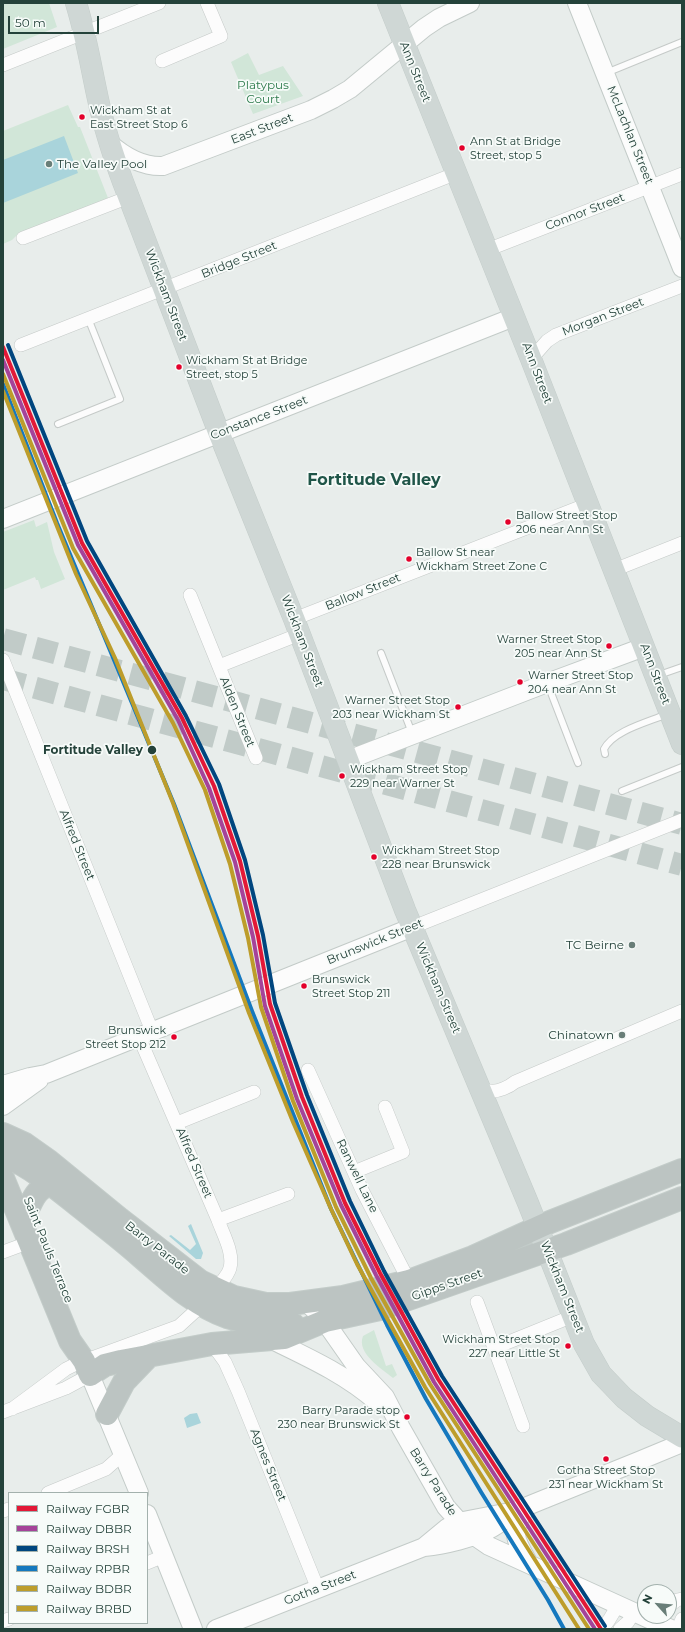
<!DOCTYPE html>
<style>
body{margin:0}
#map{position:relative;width:685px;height:1632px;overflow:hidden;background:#e8edeb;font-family:Montserrat,sans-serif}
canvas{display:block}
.frame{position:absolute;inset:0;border:4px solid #24423a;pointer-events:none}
.legend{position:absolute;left:8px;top:1492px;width:140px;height:132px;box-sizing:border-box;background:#f7fbf9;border:1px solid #a3b1ad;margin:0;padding:5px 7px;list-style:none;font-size:12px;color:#24423a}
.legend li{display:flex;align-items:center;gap:8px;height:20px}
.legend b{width:20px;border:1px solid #a3b1ad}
.north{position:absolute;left:637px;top:1584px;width:40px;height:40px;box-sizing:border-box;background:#f7fbf9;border:1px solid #a3b1ad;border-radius:50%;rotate:297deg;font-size:11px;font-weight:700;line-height:16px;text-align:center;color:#24423a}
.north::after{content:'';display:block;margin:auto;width:14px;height:18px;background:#697e78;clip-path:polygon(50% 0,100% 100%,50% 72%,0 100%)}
.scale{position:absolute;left:8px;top:16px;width:91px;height:18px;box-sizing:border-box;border:2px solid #24423a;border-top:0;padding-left:5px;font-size:12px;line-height:14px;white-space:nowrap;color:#24423a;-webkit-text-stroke:3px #f7fbf9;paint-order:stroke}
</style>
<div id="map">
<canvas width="685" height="1632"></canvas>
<div class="frame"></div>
<ul class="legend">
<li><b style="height:5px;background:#e31837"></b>Railway FGBR</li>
<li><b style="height:5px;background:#a54399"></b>Railway DBBR</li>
<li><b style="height:5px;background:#00467f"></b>Railway BRSH</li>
<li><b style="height:5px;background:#1578be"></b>Railway RPBR</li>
<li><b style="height:5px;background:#bd9d2b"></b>Railway BDBR</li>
<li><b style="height:5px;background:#bd9d2b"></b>Railway BRBD</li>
</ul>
<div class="north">N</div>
<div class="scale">50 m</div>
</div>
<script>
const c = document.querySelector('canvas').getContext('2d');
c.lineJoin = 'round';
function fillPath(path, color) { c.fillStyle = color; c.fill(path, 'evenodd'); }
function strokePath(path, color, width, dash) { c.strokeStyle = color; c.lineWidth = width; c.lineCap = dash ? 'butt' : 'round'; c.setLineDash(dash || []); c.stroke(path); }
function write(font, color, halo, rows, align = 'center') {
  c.font = font + ' Montserrat,sans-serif'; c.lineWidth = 3.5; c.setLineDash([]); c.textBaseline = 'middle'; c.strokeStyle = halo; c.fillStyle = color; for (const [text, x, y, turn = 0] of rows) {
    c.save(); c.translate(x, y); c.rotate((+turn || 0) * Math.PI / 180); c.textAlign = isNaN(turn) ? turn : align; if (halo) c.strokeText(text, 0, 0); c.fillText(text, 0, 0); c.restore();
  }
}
fillPath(new Path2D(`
 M3 3H49L57 27 3 49Z
 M248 53 259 75 283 66 303 96 253 114 231 62Z
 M68 105 78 127H80L108 198 18 234 12 240 3 244V131Z
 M34 520 36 527 47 522 54 552 65 579 41 589 38 580H36L35 577 3 590V532Z
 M374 1330 386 1366 392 1364 397 1375 393 1378C382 1369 356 1353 363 1336Z`), '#d1e6d8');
fillPath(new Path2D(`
 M64 136 78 173 3 203V160Z
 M191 1224 203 1253 201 1259H196L169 1236 171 1235 190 1250 196 1244 188 1226Z
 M197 1413 201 1423 187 1428 184 1418 190 1414Z`), '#a9d4db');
strokePath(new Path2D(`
 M3 639 682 824
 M3 679 682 865`), '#c1cbc8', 22, [22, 11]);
const lane = new Path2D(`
 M606 73 682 42
 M58 424 120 399 88 318
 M381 653 412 733
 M659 675 682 667
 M548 685 578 763
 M605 754 604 749C614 730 649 722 667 714
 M622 791 682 767`);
const street = new Path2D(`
 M162 61 221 36 207 3
 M3 65 159 3
 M23 238 129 197
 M487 250 682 174
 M21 345 457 173
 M531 359 547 341 556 335 682 286
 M614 570 682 543
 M190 595 256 758
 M294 619 588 504
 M3 660 152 1031
 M219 666 300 634
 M413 927 682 820
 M139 1037 218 1220C223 1234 234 1253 230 1268 228 1276 220 1283 216 1289
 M308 1070 362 1190 409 1281
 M490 1091C498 1092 509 1087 515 1082L682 1011
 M177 1123 254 1092
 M354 1172 403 1152 385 1107
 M218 1220 288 1194
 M3 1252 30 1242
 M477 1302 523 1426
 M212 1344 225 1362 238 1391 318 1589
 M494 1348 573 1316
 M12 1409 66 1369 78 1363 179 1326 202 1305
 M3 1412 66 1388 90 1375
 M48 1493 106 1469 123 1454
 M3 1511 9 1509
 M147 1563 164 1556
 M669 1606 677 1600 682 1599
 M3 1621 9 1619
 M602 1629 609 1620 618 1605
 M620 1629 628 1622 634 1612
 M678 1629 682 1619`);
const secondary = new Path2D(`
 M577 3 682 268
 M109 143C125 157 142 167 163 166L311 110 333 99 350 89 424 28 439 18 470 3
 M3 519 514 317
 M348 760 547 683 644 647
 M3 1085 30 1077 46 1074 413 927
 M3 1106 39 1080
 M306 1302 321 1316 356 1366 385 1397 401 1428 446 1507 463 1526 473 1535 489 1546 671 1629
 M270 1339C307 1357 345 1374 377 1402
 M90 1375 139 1493
 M527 1506C509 1532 515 1539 529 1564
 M147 1514 193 1629
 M424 1547 447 1528 458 1522 515 1511 641 1460 682 1443
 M216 1629 424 1547C444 1545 475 1538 492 1528 501 1523 508 1517 515 1511`);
const primary = new Path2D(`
 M76 3C86 35 91 67 98 99 104 128 113 155 123 182L219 433 294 619 405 910 528 1203 584 1344 601 1374 624 1398 647 1416 682 1437
 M388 3 531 359 682 744`);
const highway = new Path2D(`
 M3 1134 25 1144 49 1161 120 1219 200 1281 234 1297 266 1304H290L343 1297 409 1281 473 1257 550 1222 682 1170
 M3 1155C33 1168 56 1188 81 1208 101 1224 121 1239 140 1256 167 1279 193 1305 227 1317 249 1324 271 1325 293 1324
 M3 1178 70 1341 84 1361 90 1375 105 1365 121 1361 212 1344 284 1338 325 1321 380 1309 480 1274 566 1244 682 1198
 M30 1205C35 1194 40 1187 51 1184
 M107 1414 124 1382 149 1356`);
strokePath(lane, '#c5cac8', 8);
strokePath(street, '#c5cac8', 14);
strokePath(secondary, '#c3cbc8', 20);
strokePath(primary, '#c3ccc9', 22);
strokePath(highway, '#c3ccc9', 24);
strokePath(lane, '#fcfcfc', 6);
strokePath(street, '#fcfcfc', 13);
strokePath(secondary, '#fcfcfc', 18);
strokePath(primary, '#cfd7d5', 21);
strokePath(highway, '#bcc4c2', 22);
strokePath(new Path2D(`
 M3 347 82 543 182 718 214 786 240 861 258 936 270 1004 302 1097 345 1203 380 1273 438 1379 601 1629`), '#e31837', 4);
strokePath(new Path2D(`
 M3 360 78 545 178 720 209 788 235 862 253 937 265 1006 297 1099 341 1205 376 1275 434 1382 595 1629`), '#a54399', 4);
strokePath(new Path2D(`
 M8 345 87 541 186 716 219 784 245 860 263 935 275 1003 307 1095 350 1201 384 1271 442 1376 605 1626`), '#00467f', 4);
strokePath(new Path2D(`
 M3 384 57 523 174 804 252 1011 331 1209 387 1325 426 1399 481 1492 548 1600 564 1629`), '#1578be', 4);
strokePath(new Path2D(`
 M3 374 73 548 173 723 205 790 230 864 248 938 261 1007 293 1101 336 1207 371 1278 430 1384 589 1629`), '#bd9d2b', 4);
strokePath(new Path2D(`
 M3 391 76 574 115 658 173 803 249 1013 293 1122 331 1209 357 1264 425 1387 579 1629`), '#bd9d2b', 4);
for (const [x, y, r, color] of [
 [82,117,3.5,"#e4002b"],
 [462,148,3.5,"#e4002b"],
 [49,164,4,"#697e78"],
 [179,367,3.5,"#e4002b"],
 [508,522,3.5,"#e4002b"],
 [409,559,3.5,"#e4002b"],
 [609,646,3.5,"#e4002b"],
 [520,682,3.5,"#e4002b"],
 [458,707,3.5,"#e4002b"],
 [152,750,5,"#24423a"],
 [342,776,3.5,"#e4002b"],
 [374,857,3.5,"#e4002b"],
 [632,945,4,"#697e78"],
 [304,986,3.5,"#e4002b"],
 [622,1035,4,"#697e78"],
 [174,1037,3.5,"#e4002b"],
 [568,1346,3.5,"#e4002b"],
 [407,1417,3.5,"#e4002b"],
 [606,1459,3.5,"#e4002b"]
]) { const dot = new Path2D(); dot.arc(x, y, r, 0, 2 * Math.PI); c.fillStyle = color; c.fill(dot); strokePath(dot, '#f7fbf9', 1.5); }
write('11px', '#24423a', '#f7fbf9', [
 ["Wickham St at",90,111],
 ["East Street Stop 6",90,125],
 ["Ann St at Bridge",470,142],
 ["Street, stop 5",470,156],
 ["Wickham St at Bridge",186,361],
 ["Street, stop 5",186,375],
 ["Ballow Street Stop",516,516],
 ["206 near Ann St",516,530],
 ["Ballow St near",416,553],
 ["Wickham Street Zone C",416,567],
 ["Warner Street Stop",602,640,"right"],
 ["205 near Ann St",602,654,"right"],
 ["Warner Street Stop",528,676],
 ["204 near Ann St",528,690],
 ["Warner Street Stop",450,701,"right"],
 ["203 near Wickham St",450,715,"right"],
 ["Wickham Street Stop",350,770],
 ["229 near Warner St",350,784],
 ["Wickham Street Stop",382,851],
 ["228 near Brunswick",382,865],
 ["Brunswick",312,980],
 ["Street Stop 211",312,994],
 ["Brunswick",166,1031,"right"],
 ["Street Stop 212",166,1045,"right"],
 ["Wickham Street Stop",560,1340,"right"],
 ["227 near Little St",560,1354,"right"],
 ["Barry Parade stop",400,1411,"right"],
 ["230 near Brunswick St",400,1425,"right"],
 ["Gotha Street Stop",606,1471,"center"],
 ["231 near Wickham St",606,1485,"center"]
], 'left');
write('12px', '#24423a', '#f7fbf9', [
 ["Ann Street",415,72,68],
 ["East Street",262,129,-21],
 ["McLachlan Street",630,135,68],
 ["Connor Street",585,212,-21],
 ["Bridge Street",239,260,-22],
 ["Wickham Street",166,295,69],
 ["Morgan Street",603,317,-21],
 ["Ann Street",537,373,69],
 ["Constance Street",259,418,-21],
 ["Ballow Street",363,592,-22],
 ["Wickham Street",302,641,69],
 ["Ann Street",655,674,69],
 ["Alden Street",237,712,68],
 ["Alfred Street",77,845,68],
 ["Brunswick Street",375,942,-22],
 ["Wickham Street",438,988,67],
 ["Alfred Street",194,1163,67],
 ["Ranwell Lane",357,1176,64],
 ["Barry Parade",157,1248,38],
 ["Saint Pauls Terrace",48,1250,68],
 ["Gipps Street",447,1285,-19],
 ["Wickham Street",562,1287,68],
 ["Agnes Street",268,1465,68],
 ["Barry Parade",433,1482,58],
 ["Gotha Street",320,1588,-21]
]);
write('12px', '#2d7a4b', '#f7fbf9', [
 ["Platypus",263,85],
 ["Court",263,99]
]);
write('12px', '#24423a', '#f7fbf9', [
 ["The Valley Pool",57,164,"left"],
 ["TC Beirne",624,945],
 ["Chinatown",614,1035]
], 'right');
write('bold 12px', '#24423a', '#f7fbf9', [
 ["Fortitude Valley",143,750]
], 'right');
write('bold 16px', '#1f5548', '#f7fbf9', [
 ["Fortitude Valley",374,480]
]);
</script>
